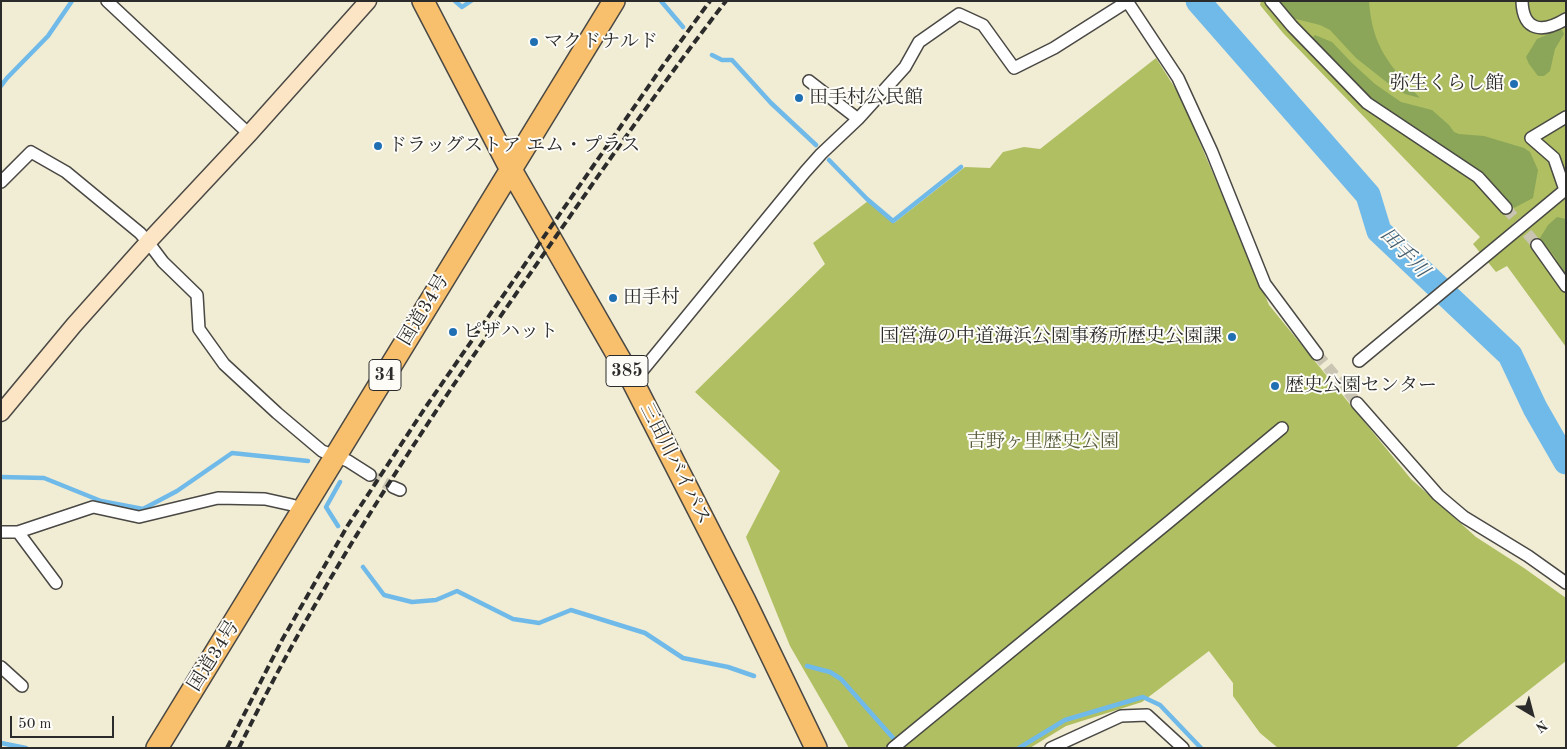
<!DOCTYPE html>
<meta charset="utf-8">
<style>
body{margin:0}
#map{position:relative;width:1567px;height:749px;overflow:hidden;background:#f1ecd4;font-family:"Old Standard TT",serif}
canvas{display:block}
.frame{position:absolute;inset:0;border:2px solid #2b2b2b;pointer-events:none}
.north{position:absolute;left:1507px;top:689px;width:50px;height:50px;-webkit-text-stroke:4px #fdfcf7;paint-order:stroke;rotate:143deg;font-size:14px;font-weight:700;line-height:20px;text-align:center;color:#2b2b2b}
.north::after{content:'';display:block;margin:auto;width:18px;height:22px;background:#2b2b2b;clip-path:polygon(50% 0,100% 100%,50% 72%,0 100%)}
.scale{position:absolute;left:10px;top:716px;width:104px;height:22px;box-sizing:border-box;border:2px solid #2b2b2b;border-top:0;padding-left:6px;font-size:15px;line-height:18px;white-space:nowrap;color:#2b2b2b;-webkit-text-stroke:4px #fdfcf7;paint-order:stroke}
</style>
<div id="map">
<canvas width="1567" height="749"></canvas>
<div class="frame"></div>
<div class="north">N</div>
<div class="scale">50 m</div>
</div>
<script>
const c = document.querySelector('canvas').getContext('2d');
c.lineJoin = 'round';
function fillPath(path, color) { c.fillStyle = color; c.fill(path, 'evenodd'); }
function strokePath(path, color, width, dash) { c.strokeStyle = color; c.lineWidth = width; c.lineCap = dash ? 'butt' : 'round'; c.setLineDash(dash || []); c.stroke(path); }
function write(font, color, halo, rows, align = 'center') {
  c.font = font + ' "Old Standard TT","Noto Serif JP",serif'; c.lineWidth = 4; c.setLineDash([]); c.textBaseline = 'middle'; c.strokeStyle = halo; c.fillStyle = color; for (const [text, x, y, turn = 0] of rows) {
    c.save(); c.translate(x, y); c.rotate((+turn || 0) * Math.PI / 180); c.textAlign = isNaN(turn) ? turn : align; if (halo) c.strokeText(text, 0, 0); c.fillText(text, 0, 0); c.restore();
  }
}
fillPath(new Path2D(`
 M1261 1H1566V347L1507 266 1496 272 1473 244 1480 237 1283 33 1260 5Z
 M1156 58 1180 96 1269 305 1411 479 1476 537 1524 568 1566 598V661L1455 748H1278L1260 733 1233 696V683L1209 651 1142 702 1066 726 1030 748H849L790 646 746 537 780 471 695 392 825 264 813 243 868 201 894 223 965 167 990 168 1003 152 1024 147 1040 149Z`), '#afbf62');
fillPath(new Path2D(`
 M1280 1H1369C1372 47 1390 66 1420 98L1405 94 1389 84 1356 58 1330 30 1320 25 1292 18Z
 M1558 30H1562L1564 34 1555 49 1550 71 1544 76H1538L1529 64 1526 57 1537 39Z
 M1315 35 1332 42 1352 63 1375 84 1401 102 1432 110 1449 125 1454 132 1459 134 1484 136 1524 148 1530 152 1538 170 1533 198 1514 208 1480 171 1372 99 1316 44 1312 38Z
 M1557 217 1566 219V275L1555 257 1540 238 1548 225Z`), '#8ba658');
strokePath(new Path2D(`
 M455 1 462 7 471 1
 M661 1 683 27
 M712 55 722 60H732L771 103 816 145
 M1 86 7 78 48 36 72 1
 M829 160 867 199 893 221 961 167
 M1 477 44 478 101 501 143 509 177 491 232 453 308 461
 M338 526 326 507 340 482
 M363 567 384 595 412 602 436 600 457 591 513 619 539 623 571 610 645 633 683 658 728 667 754 676
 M807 666 830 672 841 679 894 739
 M1 743 26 748
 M1019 748 1065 720 1143 697 1160 705 1201 748`), '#70bae9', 4.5);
strokePath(new Path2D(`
 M1198 1 1368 195 1379 231 1510 355 1535 408 1566 462`), '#70bae9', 25);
strokePath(new Path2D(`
 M1506 208 1537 245
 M1317 354 1357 403
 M370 475 393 487`), '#c9c5b2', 11, [11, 5.5]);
const street = new Path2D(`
 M107 1 249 134
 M1127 1 1178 78 1212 152 1265 284 1317 354
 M1271 1 1292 26 1367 103 1478 177 1506 208
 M1522 1C1523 32 1543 33 1566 19
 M809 81 858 119
 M1 182 31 152 66 172 140 233 148 242 163 262 197 295 199 329 224 364 277 413 322 451 348 461 370 475
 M1537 245 1566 286
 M1359 361 1565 190 1554 158 1531 138 1566 117
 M633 382 805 172 821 154 858 119 905 67 919 42 959 14 983 25 1014 68 1054 48 1128 1
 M1357 403 1438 495 1464 517 1528 556 1566 583
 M393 487 400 490
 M1 532H18L56 583
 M18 532 93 507 139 517 218 498 265 499 292 505 303 510
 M1 667 22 686
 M893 748 1170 521 1282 428
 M1051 748 1121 716 1147 715 1183 748`);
const secondary = new Path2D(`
 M1 413 74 325 148 242 249 134 368 1`);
const highway = new Path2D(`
 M423 1 510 168 633 382 745 601 816 748
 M157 748C311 500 460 249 614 1`);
strokePath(street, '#494844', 14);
strokePath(secondary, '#494844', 19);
strokePath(highway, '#494844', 24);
strokePath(street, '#fff', 11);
strokePath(secondary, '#fce5c4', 16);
strokePath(highway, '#f8bf6c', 21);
strokePath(new Path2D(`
 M227 748 282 640 348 525 425 408 662 67 710 1
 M239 748C320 581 422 429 527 278 592 185 656 91 726 1`), '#2b2b2b', 4, [8, 4]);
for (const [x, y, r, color] of [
 [534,42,5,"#1f6fb2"],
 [1514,84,5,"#1f6fb2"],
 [799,98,5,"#1f6fb2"],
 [378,146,5,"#1f6fb2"],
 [613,298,5,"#1f6fb2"],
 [453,332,5,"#1f6fb2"],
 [1232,337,5,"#1f6fb2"],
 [1275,386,5,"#1f6fb2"]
]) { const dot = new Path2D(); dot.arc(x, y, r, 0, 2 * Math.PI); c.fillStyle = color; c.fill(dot); strokePath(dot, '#fdfcf7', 2); }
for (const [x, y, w] of [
 [627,371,42],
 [385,375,32]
]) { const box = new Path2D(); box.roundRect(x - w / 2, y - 15.5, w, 31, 4); c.fillStyle = '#fdfcf7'; c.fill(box); strokePath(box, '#2b2b2b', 1); }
write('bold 18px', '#2b2b2b', null, [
 ["385",627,371],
 ["34",385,375]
]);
write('19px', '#2b2b2b', '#fdfcf7', [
 ["マクドナルド",544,42],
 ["弥生くらし館",1504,84,"right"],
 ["田手村公民館",809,98],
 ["ドラッグストア エム・プラス",388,146],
 ["田手村",623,298],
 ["ピザハット",463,332],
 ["国営海の中道海浜公園事務所歴史公園課",1222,337,"right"],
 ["歴史公園センター",1285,386]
], 'left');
write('19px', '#2b2b2b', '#fdfcf7', [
 ["国道34号",424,310,-59],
 ["三田川バイパス",675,464,63],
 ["国道34号",214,656,-58]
]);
write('19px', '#595f3e', '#fdfcf7', [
 ["吉野ヶ里歴史公園",1043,442]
]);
write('italic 20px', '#435d6e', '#fdfcf7', [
 ["田手川",1404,253,46]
]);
</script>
